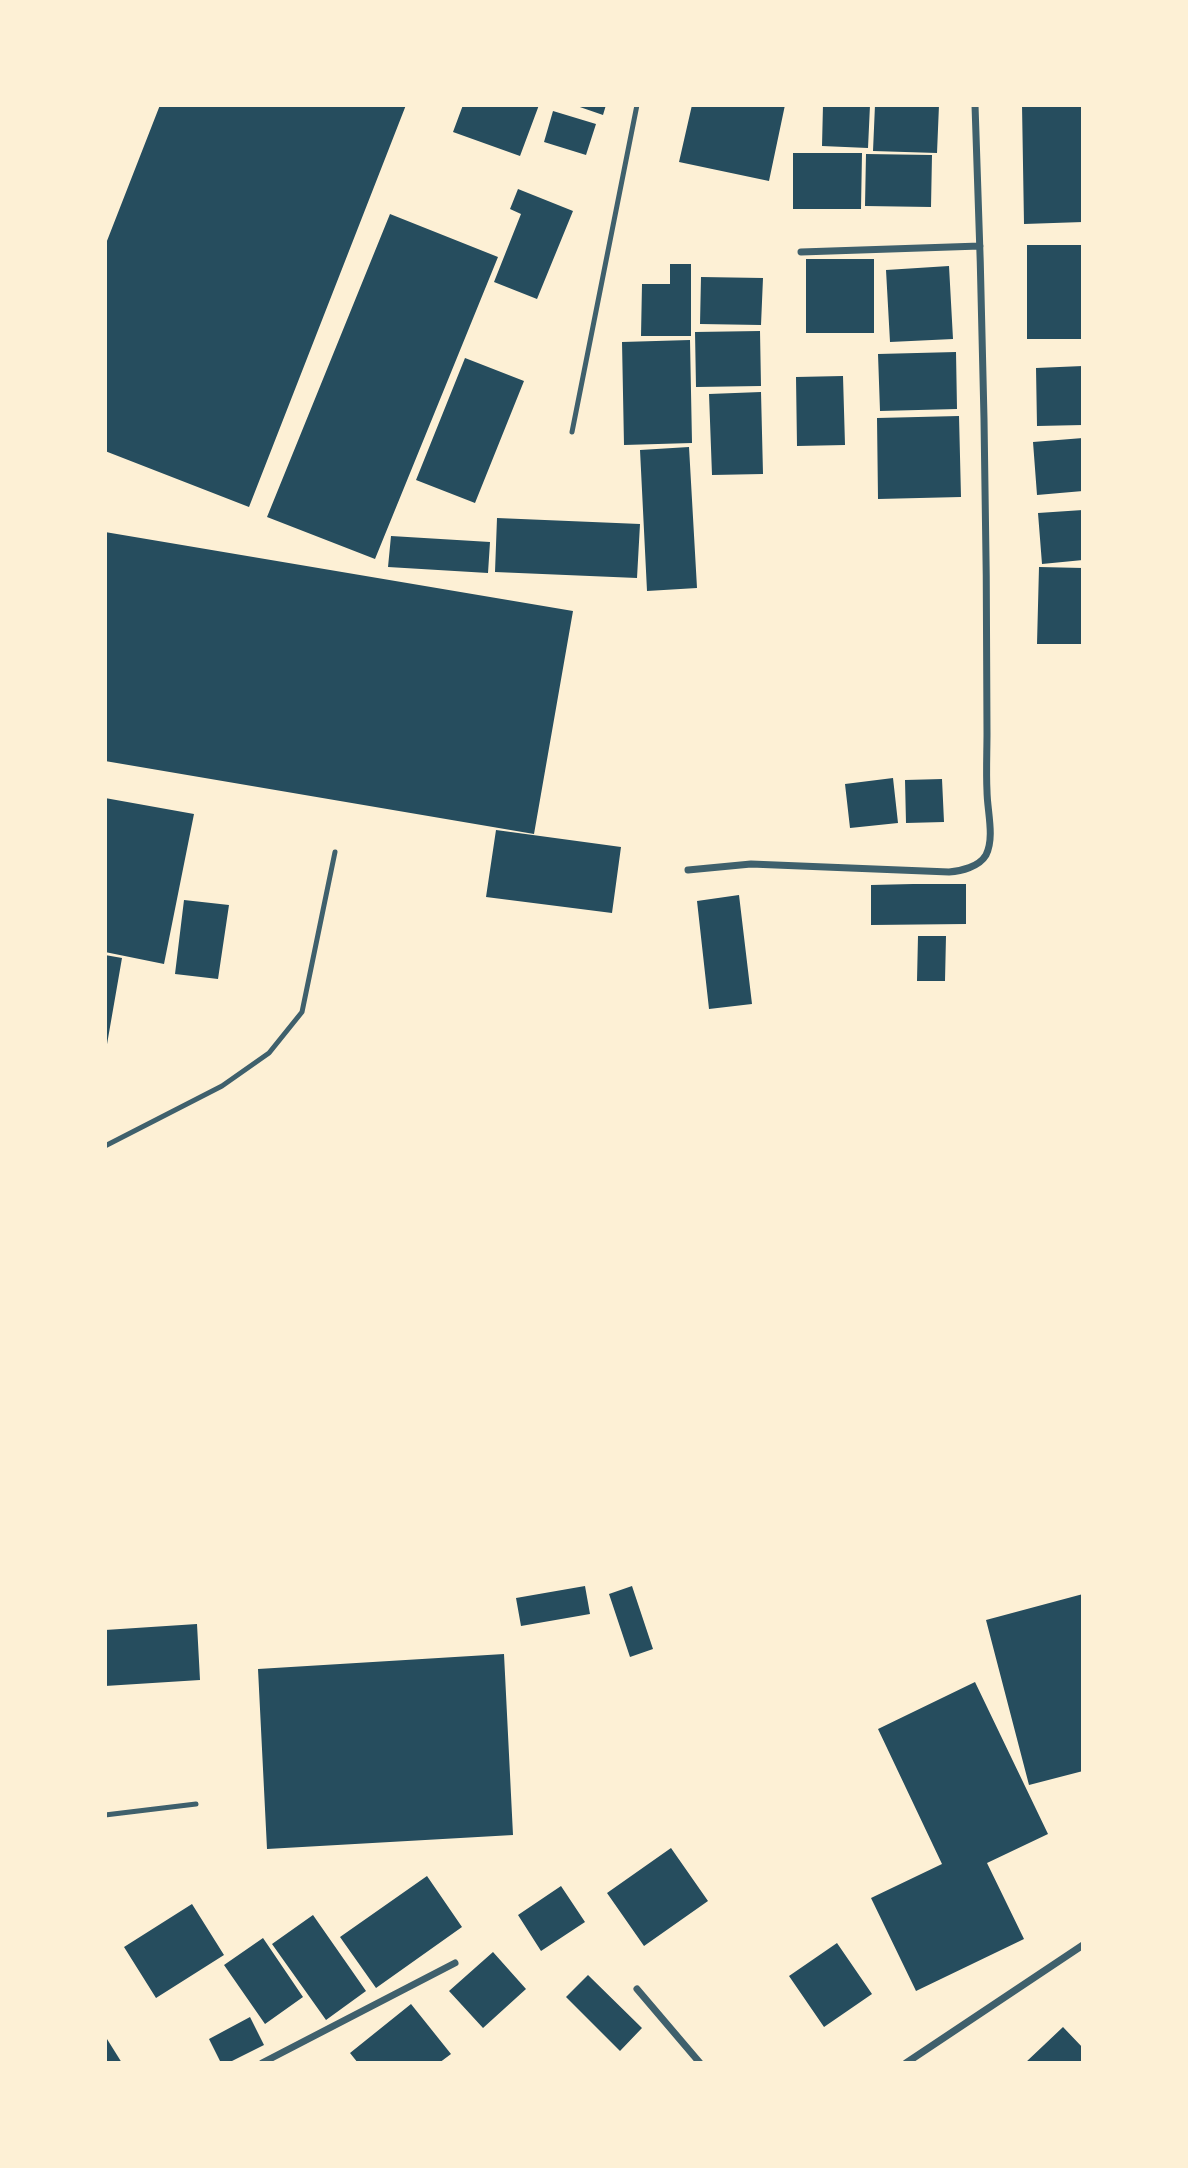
<!DOCTYPE html>
<style>
body{margin:0}
#map{position:relative;width:1188px;height:2168px;overflow:hidden;background:#fdf0d5;font-family:"Golos Text",sans-serif}
canvas{display:block}
.frame{position:absolute;inset:0;border:107px solid #fdf0d5;pointer-events:none}
</style>
<div id="map">
<canvas width="1188" height="2168"></canvas>
<div class="frame"></div>
</div>
<script>
const c = document.querySelector('canvas').getContext('2d');
c.lineJoin = 'round';
function fillPath(path, color) { c.fillStyle = color; c.fill(path, 'evenodd'); }
function strokePath(path, color, width, dash) { c.strokeStyle = color; c.lineWidth = width; c.lineCap = dash ? 'butt' : 'round'; c.setLineDash(dash || []); c.stroke(path); }
fillPath(new Path2D(`
 M160 105H406L249 507 105 451V246Z
 M463 105H539L520 156 453 132Z
 M574 105H606L603 115Z
 M692 105H785L769 181 679 162Z
 M823 105H870L868 148 822 146Z
 M875 105H939L937 153 873 151Z
 M1022 105H1083V222L1024 224Z
 M553 111 596 124 586 155 544 142Z
 M793 153H862L861 209H793Z
 M866 154 932 155 931 207 865 206Z
 M518 189 573 211 537 299 494 282 521 214 510 209Z
 M390 214 498 257 375 559 267 517Z
 M1027 245H1083V339H1027Z
 M806 259H874V333H806Z
 M670 264H691V336H641L642 284H670Z
 M949 266 953 339 890 342 886 270Z
 M701 277 763 278 761 325 700 324Z
 M760 331 761 386 696 387 695 332Z
 M690 340 692 443 624 445 622 342Z
 M956 352 957 409 880 411 878 354Z
 M465 358 524 381 475 503 416 480Z
 M1083 366V425L1037 426 1036 368Z
 M843 376 845 445 797 446 796 377Z
 M761 392 763 474 712 475 709 394Z
 M959 416 961 497 878 499 877 418Z
 M1083 438V491L1037 495 1033 442Z
 M689 447 697 588 647 591 640 450Z
 M1083 510V560L1042 564 1038 513Z
 M497 518 640 524 637 578 495 572Z
 M105 532 573 611 534 834 105 761Z
 M391 536 490 542 488 573 388 567Z
 M1039 567 1083 568V644H1037Z
 M893 778 898 823 850 828 845 784Z
 M942 779 944 822 906 823 905 780Z
 M105 798 194 814 164 964 105 952Z
 M496 830 621 847 612 913 486 897Z
 M913 884H966V924L871 925V885Z
 M739 895 752 1004 709 1009 697 901Z
 M184 900 229 905 218 979 175 974Z
 M918 936H946L945 981H917Z
 M105 955 122 958 106 1050H105Z
 M585 1586 590 1614 521 1626 516 1598Z
 M632 1586 653 1649 630 1657 609 1594Z
 M1083 1594V1771L1029 1785 986 1620Z
 M197 1624 200 1680 105 1686V1630Z
 M504 1654 513 1835 267 1849 258 1669Z
 M975 1682 1048 1834 987 1863 1024 1939 916 1991 871 1898 942 1864 878 1729Z
 M671 1848 708 1901 644 1946 607 1893Z
 M427 1876 462 1927 376 1988 340 1937Z
 M561 1886 585 1922 541 1951 518 1915Z
 M192 1904 224 1955 156 1998 124 1947Z
 M313 1915 366 1991 326 2020 272 1944Z
 M263 1938 303 1997 265 2024 224 1965Z
 M837 1943 872 1994 824 2027 789 1976Z
 M493 1952 526 1989 483 2028 449 1991Z
 M588 1975 642 2028 620 2051 566 1997Z
 M411 2004 451 2054 439 2063H358L350 2053Z
 M250 2017 264 2045 228 2063H221L209 2039Z
 M1063 2027 1083 2048V2063H1025Z
 M107 2039 122 2063H105V2040Z`), '#264d5e');
strokePath(new Path2D(`
 M572 432 637 105
 M105 1146 222 1086 269 1053 302 1012 335 852
 M105 1815 196 1804`), '#3f606c', 5);
strokePath(new Path2D(`
 M801 252 980 246
 M688 870 751 864 949 872C961 871 979 867 986 855 995 837 987 810 987 791 986 772 987 752 987 733 987 523 983 314 975 105
 M637 1989 700 2063
 M262 2063 455 1963
 M906 2063 1083 1945`), '#3f606c', 7);
</script>
